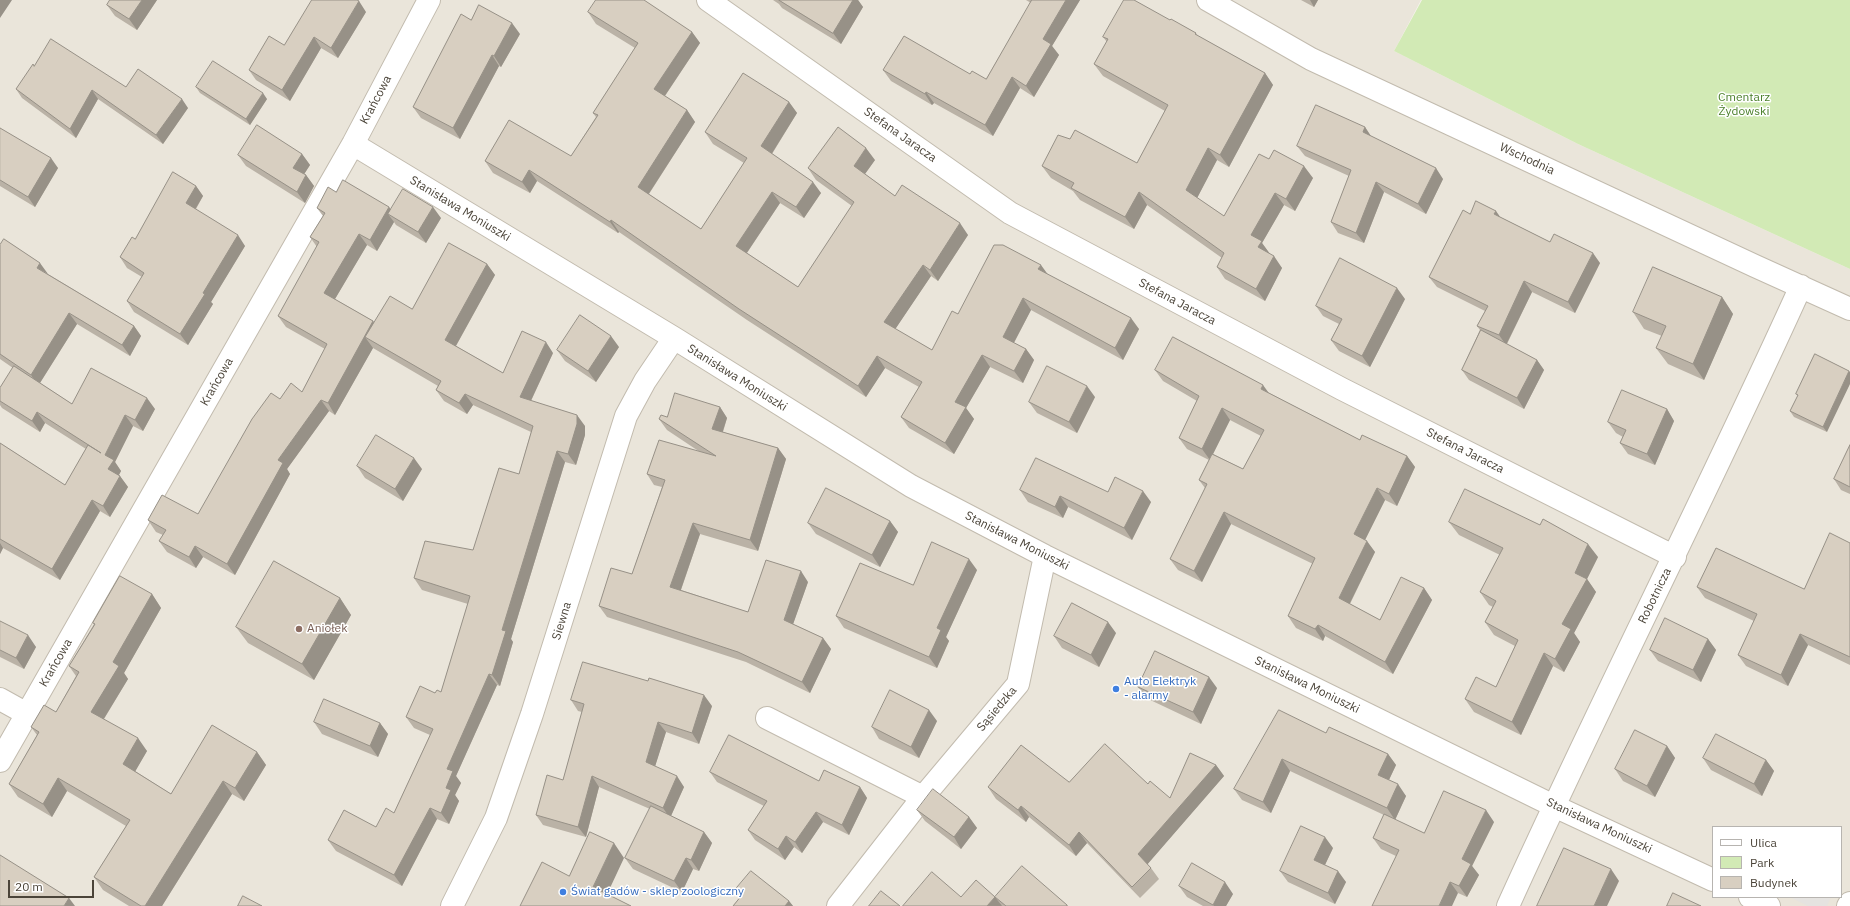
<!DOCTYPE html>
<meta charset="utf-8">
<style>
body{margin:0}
#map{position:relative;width:1850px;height:906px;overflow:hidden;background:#f6f3ec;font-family:"IBM Plex Sans",sans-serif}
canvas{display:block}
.legend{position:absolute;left:1712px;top:826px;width:130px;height:72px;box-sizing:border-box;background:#fff;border:1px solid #b7b4b0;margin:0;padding:5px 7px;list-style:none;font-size:12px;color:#4b4439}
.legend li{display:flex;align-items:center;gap:8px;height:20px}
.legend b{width:20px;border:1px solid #b7b4b0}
.scale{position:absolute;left:8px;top:880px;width:86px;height:18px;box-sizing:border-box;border:2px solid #4b4439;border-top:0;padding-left:5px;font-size:12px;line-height:14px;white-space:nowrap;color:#4b4439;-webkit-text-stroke:3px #fff;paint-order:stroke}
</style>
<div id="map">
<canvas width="1850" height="906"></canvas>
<ul class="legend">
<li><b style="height:5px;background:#fff"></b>Ulica</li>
<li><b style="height:11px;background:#d2eab5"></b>Park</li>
<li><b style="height:11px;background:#d8cfc1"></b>Budynek</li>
</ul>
<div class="scale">20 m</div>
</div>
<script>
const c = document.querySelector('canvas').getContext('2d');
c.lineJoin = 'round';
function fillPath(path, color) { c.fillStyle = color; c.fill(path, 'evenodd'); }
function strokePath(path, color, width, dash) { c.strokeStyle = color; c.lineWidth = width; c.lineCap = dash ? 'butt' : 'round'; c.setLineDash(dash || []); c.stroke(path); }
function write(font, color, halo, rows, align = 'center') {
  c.font = font + ' "IBM Plex Sans",sans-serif'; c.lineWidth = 3; c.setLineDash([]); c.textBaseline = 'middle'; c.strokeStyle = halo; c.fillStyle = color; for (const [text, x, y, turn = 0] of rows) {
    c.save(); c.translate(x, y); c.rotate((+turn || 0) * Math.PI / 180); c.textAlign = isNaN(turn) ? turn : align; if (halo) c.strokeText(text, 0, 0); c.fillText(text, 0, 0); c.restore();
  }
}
fillPath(new Path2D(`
 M0 0H1421L1394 51 1578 144 1850 269V906H0ZM1713 827H1841V897H1713Z`), '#eae5da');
fillPath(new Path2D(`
 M1422 0H1850V269L1578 144 1394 51Z`), '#d2eab5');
fillPath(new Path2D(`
 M1790 897H1831L1827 906H1808Z`), '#e5e3e0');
const minor = new Path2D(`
 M708 0 1010 213 1342 389 1675 557
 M1208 0 1311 59 1755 266 1850 309
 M353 144 674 338 911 486 1045 556 1554 806 1713 880
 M0 699 27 714
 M767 718 923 797
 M0 761 353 144 429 0
 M1750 897 1769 906
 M452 906 496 818 532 714 626 416 645 381 674 338
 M838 906 923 797 1018 684 1045 556
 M1508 906C1602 698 1707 494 1801 286
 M1848 906 1850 903`);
strokePath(minor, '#c2bbae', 24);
strokePath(minor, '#fff', 22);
fillPath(new Path2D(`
 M157 0 137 30 115 16 107 5Z
 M773 0H858L863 7 841 44 782 8 779 4Z
 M1026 0H1080L1052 46 1059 55 1034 97 1020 88 993 136 934 103 932 105 891 81 883 70 986 79 1031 3Z
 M1301 0H1318L1314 7Z
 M366 12 338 58 321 48 290 101 256 80 249 70 284 45Z
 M588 12 692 32 700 43 665 96 687 110 695 122 649 194 701 229 744 163 713 144 705 132 789 102 797 113 772 154 821 193 804 218 780 203 747 253 798 287 852 206 816 180 808 168 875 160 865 174 895 196 968 235 938 281 931 276 895 329 932 350 958 314 1047 274 1139 329 1123 360 1031 310 1014 343 1026 349 1034 360 1023 383 990 367 966 408 974 419 954 454 909 428 901 417 919 387 885 368 866 397 747 320 619 232 618 233 537 181 530 193 493 173 485 161 571 156 596 117 593 113 635 48 596 24Z
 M1170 20 1196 33 1198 36 1265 73 1273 85 1229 167 1217 160 1197 198 1224 216 1269 159 1313 178 1295 211 1284 205 1262 243 1270 254 1282 268 1265 301 1225 279 1217 267 1222 258 1147 205 1134 229 1080 200 1073 191 1051 178 1042 166 1137 163 1165 111 1103 76 1094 64 1107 42 1103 37Z
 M520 34 501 67 499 66 460 139 421 118 413 107Z
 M34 66 126 87 188 108 163 144 98 99 76 138 22 98 16 89Z
 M196 87 267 99 250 125 200 93Z
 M1365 127 1371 136 1443 179 1426 214 1384 192 1364 243 1338 233 1331 222 1349 176 1305 156 1297 146Z
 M0 128 58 168 35 207 0 186Z
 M302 154 310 165 304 174 306 175 314 186 305 203 246 166 238 155Z
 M196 186 203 196 196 209 245 246 211 302 213 304 188 345 134 312 127 301 142 277 127 268 120 257 135 239Z
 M389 207 390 209 441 218 426 243 396 225 394 222 377 251 367 245 335 299 373 321 374 322 412 309 487 264 495 275 456 346 503 373 553 353 531 401 585 426V435L576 465 565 462 511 639 513 642 500 686 497 685 456 776 461 783 455 795 459 801 449 824 437 819 402 886 336 851 328 840 376 827 394 813 430 735 414 728 406 717 435 693 441 692 468 604 422 590 414 578 473 550 519 474 531 432 473 405 467 414 444 401 436 390 438 386 373 348 335 415 329 411 287 469 290 474 235 575 203 557 196 568 167 552 159 541 163 535 156 532 148 520 198 514 280 399 302 392 325 349 286 327 278 316 317 247 310 237 323 216 317 208Z
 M1470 214 1500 217 1550 242 1600 263 1575 313 1532 292 1507 344 1537 360 1544 370 1524 409 1469 380 1462 370 1480 330 1477 326 1485 311 1437 287 1429 277Z
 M0 245 134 326 141 336 130 356 77 324 40 383 72 404 155 409 143 431 133 426 115 462 121 471 119 475 128 487 110 517 100 511 60 580 3 548 0 554V443L65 485 86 449 45 423 40 432 2 408 0 405V388L13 368 0 359Z
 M1722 297 1733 314 1704 380 1668 364 1656 348 1662 336 1644 329 1633 312Z
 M1405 299 1370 367 1339 351 1331 340 1339 324 1323 316 1316 306Z
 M619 347 596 382 565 361 557 350Z
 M1815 354 1827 432 1794 417 1790 411 1798 396 1796 394Z
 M1155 370 1269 393 1360 440 1407 456 1415 467 1397 506 1385 500 1365 540 1375 552 1350 604 1380 620 1424 588 1432 600 1393 674 1325 636 1323 641 1296 628 1288 616 1313 564 1231 524 1202 582 1178 570 1170 559 1205 488 1199 480 1209 460 1187 449 1179 438 1197 401 1163 381ZM1230 420 1261 436 1243 469 1213 454Z
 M1095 397 1077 433 1037 413 1029 402Z
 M720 407 727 418 723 432 778 448 786 459 758 551 700 534 681 590 748 612 808 582 793 624 823 638 831 649 810 693 746 662 607 617 599 606 632 574 662 487 654 485 647 474 700 452 667 430 659 419Z
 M1667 409 1674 421 1655 465 1628 454 1620 443 1623 437 1616 433 1608 422Z
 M1850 445V494L1841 490 1834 479Z
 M357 466 422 469 403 501 365 478Z
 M1020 490 1108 492 1151 502 1132 540 1068 507 1063 518 1028 502Z
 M890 521 898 532 880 567 816 534 808 523Z
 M1449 522 1598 557 1587 579 1596 592 1574 633 1580 642 1564 672 1553 666 1521 735 1474 712 1465 699 1496 687 1515 646 1494 635 1485 622 1493 607 1489 605 1480 592 1500 555 1459 535Z
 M1850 543V665L1808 645 1788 686 1746 666 1738 655 1754 621 1705 598 1697 587 1804 589Z
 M977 570 946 637 949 641 937 668 844 628 836 616 913 585Z
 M152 594 161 608 124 673 128 679 104 719 147 751 135 771 171 794 257 752 266 765 244 801 232 794 162 906H129L103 890 94 877 126 826 67 791 52 817 18 797 9 784 37 735 31 727 56 712 76 676 69 666 94 624 93 623Z
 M340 598 351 615 314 680 248 643 236 627Z
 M0 621 36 647 24 669 0 657Z
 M1116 633 1099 667 1062 648 1054 636Z
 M1708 639 1716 650 1701 682 1658 661 1650 650Z
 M1138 687 1217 688 1201 724 1146 698Z
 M571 700 712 706 699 744 666 732 655 766 684 787 671 816 704 832 712 843 699 871 693 869 682 892 633 869 625 858 650 809 599 787 586 837 543 825 536 815 563 780 582 712 578 711Z
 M937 721 919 758 879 739 872 727Z
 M314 722 380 723 388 734 378 757 322 734Z
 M1326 733 1388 754 1396 765 1389 780 1406 796 1395 820 1424 833 1494 822 1472 866 1479 875 1467 897 1458 893 1396 856 1381 849 1373 838 1384 815 1290 771 1271 813 1242 800 1234 789Z
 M1667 746 1675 758 1655 797 1623 781 1615 769Z
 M1703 758 1766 760 1774 771 1762 796 1711 770Z
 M1216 765 1224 776 1147 864 1151 868 1159 879 1140 898 1087 843 1076 856 1029 817 1026 822 996 799 988 787 1069 782 1148 784 1170 798Z
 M710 772 819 781 860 787 867 798 849 835 823 822 802 853 794 847 785 860 755 840 748 830 764 806 717 782Z
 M917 810 969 817 977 828 961 849 925 821Z
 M1333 848 1325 865 1346 882 1335 904 1288 882 1280 871Z
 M1179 886 1233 894 1226 906H1203L1187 897Z
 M735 890 789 901 793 906H733L740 897Z
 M995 897 1067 905 1068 906H903Z`), '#bab2a6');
fillPath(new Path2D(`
 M0 0H12L0 18Z
 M142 0H157L137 30 129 19Z
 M853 0H858L863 7 841 44 833 33Z
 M1066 0H1080L1052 46 1059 55 1034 97 1026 86 1043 39Z
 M1310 0H1318L1314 7Z
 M359 1 366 12 338 58 331 48Z
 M512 23 520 34 501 67 494 56Z
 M692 32 700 43 662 100 654 89Z
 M314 37 321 48 290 101 282 90Z
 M492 55 499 66 460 139 453 128Z
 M1265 73 1273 85 1229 167 1220 155Z
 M1012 77 1020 88 993 136 985 125Z
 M92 90 98 99 76 138 70 129Z
 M926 92 934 103 932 105 925 94Z
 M263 93 267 99 250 125 246 119Z
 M182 99 188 108 163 144 156 135Z
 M789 102 797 113 769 158 761 146Z
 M687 110 695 122 646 198 638 187Z
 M1365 127 1372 138 1363 132Z
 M866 148 875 160 862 178 854 166Z
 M1208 148 1217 160 1195 202 1186 190Z
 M302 154 310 165 301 179 293 168Z
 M51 158 58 168 35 207 28 197Z
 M1304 166 1313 178 1295 211 1286 199Z
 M1436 168 1443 179 1426 214 1418 204Z
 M529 170 537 181 530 193 522 182Z
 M306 175 314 186 305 203 297 192Z
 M813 182 821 193 804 218 796 207Z
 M1376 182 1384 192 1364 243 1356 233Z
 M196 186 203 196 193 213 186 203Z
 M772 192 780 203 744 257 736 246Z
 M1139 192 1147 205 1134 229 1125 217Z
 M1275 193 1284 205 1262 243 1270 254 1267 260 1251 235Z
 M389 207 397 218 388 214 394 222 377 251 370 240Z
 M433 207 441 218 426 243 418 232Z
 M1496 211 1503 221 1494 214Z
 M611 220 619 232 618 233 610 222Z
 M960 223 968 235 938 281 930 270Z
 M359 234 367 245 332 304 324 293Z
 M238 235 245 246 211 302 213 304 188 345 180 334 203 293Z
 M1593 253 1600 263 1575 313 1568 302Z
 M1274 256 1282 268 1265 301 1256 289Z
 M40 263 48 274 37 268Z
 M487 264 495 275 453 351 445 340Z
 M923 265 931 276 892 334 884 322Z
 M1041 265 1049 276 1038 269Z
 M1524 281 1532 292 1506 345 1499 335Z
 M1397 288 1405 299 1370 367 1362 356Z
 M1722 297 1733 314 1704 380 1693 364Z
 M1023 298 1031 310 1011 348 1003 337Z
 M69 313 77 324 38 386 31 375Z
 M1131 318 1139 329 1123 360 1115 348Z
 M373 321 381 332 365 337 373 348 335 415 328 403Z
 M134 326 141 336 130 356 122 345Z
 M611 336 619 347 596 382 588 371Z
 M546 342 553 353 527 409 520 397Z
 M1026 349 1034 360 1023 383 1014 371Z
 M982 355 990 367 966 408 974 419 954 454 945 443 955 402Z
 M877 356 885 368 866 397 858 386Z
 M1537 360 1544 370 1524 409 1517 398Z
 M1849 371 1850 372V384L1827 432 1823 427Z
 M1263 385 1271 396 1261 389Z
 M1087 386 1095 397 1077 433 1069 422Z
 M465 394 473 405 467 414 459 403Z
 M147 398 155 409 143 431 135 420Z
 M321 400 329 411 287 469 290 474 235 575 227 564 278 460Z
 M720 407 727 418 720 440 712 429Z
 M1222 408 1230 420 1210 460 1202 449Z
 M1667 409 1674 421 1655 465 1647 454Z
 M37 412 45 423 40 432 32 421Z
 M125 415 133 426 115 462 121 471 116 480 108 469 105 455Z
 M577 415 585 426V435L576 465 568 454Z
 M778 448 786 459 758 551 750 540Z
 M557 451 565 462 511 639 513 642 500 686 492 675 502 630Z
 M1407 456 1415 467 1397 506 1389 494Z
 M414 458 422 469 403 501 395 489Z
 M120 476 128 487 110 517 103 506Z
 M1377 488 1385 500 1362 546 1354 534Z
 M1143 491 1151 502 1132 540 1124 528Z
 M1060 496 1068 507 1063 518 1055 507Z
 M92 500 100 511 60 580 52 569Z
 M1224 512 1231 524 1202 582 1194 571Z
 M890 521 898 532 880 567 872 555Z
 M693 523 700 534 678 598 670 587Z
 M1367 541 1375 552 1347 609 1339 598Z
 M0 543 3 548 0 554Z
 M1588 544 1598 557 1587 579 1596 592 1574 633 1580 642 1564 672 1555 659 1562 624 1575 573Z
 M195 546 203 557 196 568 189 557Z
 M969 559 977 570 946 637 949 641 937 668 929 657 937 628Z
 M801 571 808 582 791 630 784 620Z
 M1424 588 1432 600 1393 674 1385 662Z
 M152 594 161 608 124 673 128 679 100 725 91 712 113 662Z
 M340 598 351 615 314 680 302 664Z
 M1108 622 1116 633 1099 667 1091 655Z
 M1318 625 1325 636 1323 641 1315 629Z
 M1800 634 1808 645 1788 686 1781 675Z
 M28 635 36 647 24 669 16 658Z
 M823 638 831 649 810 693 802 682Z
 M1708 639 1716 650 1701 682 1693 670Z
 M1544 653 1553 666 1521 735 1512 722Z
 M489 674 497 685 456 776 461 783 455 795 459 801 449 824 441 813 446 788 447 769Z
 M1209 677 1217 688 1201 724 1193 712Z
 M704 695 712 706 699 744 692 733Z
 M929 710 937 721 919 758 911 747Z
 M658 722 666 732 653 773 646 762Z
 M380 723 388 734 378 757 370 746Z
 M138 738 147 751 132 777 123 764Z
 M1667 746 1675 758 1655 797 1647 786Z
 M257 752 266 765 244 801 235 788Z
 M1388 754 1396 765 1386 786 1378 775Z
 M1282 759 1290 771 1271 813 1263 802Z
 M1766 760 1774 771 1762 796 1754 784Z
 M1216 765 1224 776 1146 866 1138 854Z
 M592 776 599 787 586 837 578 827Z
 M677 776 684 787 670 818 663 808Z
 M58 778 67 791 52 817 43 804Z
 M223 781 232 794 162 906H145Z
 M1398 784 1406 796 1395 820 1387 808Z
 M860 787 867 798 849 835 842 825Z
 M1021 806 1029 817 1026 822 1018 810Z
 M430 808 437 819 402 886 394 875Z
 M1486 810 1494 822 1472 866 1479 875 1467 897 1459 886 1462 859Z
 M816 812 823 822 802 853 795 842Z
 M969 817 977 828 961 849 954 837Z
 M704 832 712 843 699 871 691 860Z
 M1079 832 1087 843 1076 856 1069 845Z
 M786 836 794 847 785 860 778 849Z
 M1325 837 1333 848 1322 871 1314 860Z
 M614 843 624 858 603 903 593 887Z
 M686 858 693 869 682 892 674 881Z
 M1611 869 1619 881 1607 906H1594Z
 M1338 871 1346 882 1335 904 1328 893Z
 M1225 882 1233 894 1226 906H1214L1213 905Z
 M1450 882 1458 893 1452 906H1439Z
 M995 897 1002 906H987Z
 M69 898 75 906H64Z
 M789 901 793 906H785Z`), '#979187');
const building = new Path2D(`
 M110 0H142L129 19 107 5Z
 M312 0H357L359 1 331 48 314 37 282 90 249 70 269 36 284 45Z
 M596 0H644L692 32 654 89 687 110 638 187 701 229 747 158 705 132 743 73 789 102 761 146 813 182 796 207 772 192 736 246 798 287 854 202 808 168 838 127 866 148 854 166 895 196 902 185 960 223 930 270 923 265 884 322 932 350 952 311 958 314 994 245H1003L1041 265 1038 269 1131 318 1115 348 1023 298 1003 337 1026 349 1014 371 982 355 955 402 966 407 945 443 901 417 922 382 877 356 858 386 739 309 611 220 610 222 529 170 522 182 485 161 509 120 571 156 598 115 593 113 638 43 588 12Z
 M779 0H853L833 33Z
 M1032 0H1066L1043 39 1051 44 1026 86 1012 77 985 125 926 92 925 94 883 70 904 36 970 74 972 71 986 79Z
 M1124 0H1134L1170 20 1171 19 1196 33 1195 34 1265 73 1220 155 1208 148 1186 190 1224 216 1259 154 1269 159 1274 150 1304 166 1286 199 1275 193 1251 235 1262 241 1258 247 1274 256 1256 289 1217 267 1224 253 1139 192 1125 217 1071 188 1074 183 1042 166 1058 135 1070 139 1075 130 1137 163 1168 105 1094 64 1108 39 1103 37Z
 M479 5 512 23 494 56 492 55 453 128 413 107 461 14 471 20Z
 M51 39 126 87 138 69 182 99 156 135 92 90 70 129 16 89 33 64 34 66Z
 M213 61 263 93 246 119 196 87Z
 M1316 105 1365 127 1363 132 1436 168 1418 204 1376 182 1356 233 1331 222 1351 170 1297 146Z
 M257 125 302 154 293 168 306 175 297 192 238 155Z
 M0 128 51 158 28 197 0 180Z
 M173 172 196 186 186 203 238 235 203 293 205 294 180 334 127 301 144 273 120 257 132 237 135 239Z
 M343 180 389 207 370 240 359 234 324 293 373 321 328 403 321 400 278 460 283 463 227 564 195 546 189 557 159 541 166 530 148 520 162 495 198 514 252 419 271 393 280 399 291 383 302 392 327 344 278 316 319 242 310 237 325 213 317 208 328 187 336 192Z
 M403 189 433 207 418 232 388 214Z
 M1476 201 1496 211 1494 214 1550 242 1554 234 1593 253 1568 302 1524 281 1499 335 1477 326 1488 306 1429 277 1463 210 1470 214Z
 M4 239 40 263 37 268 134 326 122 345 69 313 31 375 0 354V245Z
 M449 243 487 264 445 340 503 373 522 331 546 342 520 397 577 415V424L568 454 557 451 502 630 506 631 492 675 489 674 447 769 453 771 446 788 451 790 441 813 430 808 394 875 328 840 344 810 376 827 386 808 394 813 433 729 406 717 420 686 435 693 437 690 441 692 470 596 414 578 425 541 473 550 499 468 519 474 533 426 465 394 459 403 436 390 441 381 365 337 390 296 412 309Z
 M1340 258 1397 288 1362 356 1331 340 1342 319 1316 306Z
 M1653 267 1722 297 1693 364 1656 348 1666 326 1633 312Z
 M580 315 611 336 588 371 557 350Z
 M1481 330 1537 360 1517 398 1462 370Z
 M1173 337 1263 385 1261 389 1360 440 1362 435 1407 456 1389 494 1377 488 1354 534 1367 541 1339 598 1380 620 1401 577 1424 588 1385 662 1318 625 1315 629 1288 616 1315 558 1224 512 1194 571 1170 559 1207 484 1199 480 1212 454 1243 469 1264 430 1222 408 1202 449 1179 438 1199 396 1155 370Z
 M1815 354 1849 371 1823 427 1790 411 1798 395 1796 394Z
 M14 366 72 404 91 368 147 398 135 420 125 415 105 455 114 460 108 469 120 476 103 506 92 500 52 569 0 539V443L65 485 88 445 101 453 37 412 32 421 0 401V388Z
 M1047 366 1087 386 1069 422 1029 402Z
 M1622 390 1667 409 1647 454 1620 443 1626 430 1608 422Z
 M675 393 720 407 712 429 778 448 750 540 693 523 670 587 748 612 766 560 801 571 784 620 823 638 802 682 738 652 599 606 611 568 632 574 665 480 647 474 659 440 716 456 659 419 661 415 667 417Z
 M376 435 414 458 395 489 357 466Z
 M1850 445V487L1834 479Z
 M1036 458 1108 492 1115 477 1143 491 1124 528 1060 496 1055 507 1020 490Z
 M826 488 890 521 872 555 808 523Z
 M1465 489 1540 525 1543 519 1588 544 1575 573 1587 579 1562 624 1571 629 1555 659 1544 653 1512 722 1465 699 1476 677 1496 687 1518 640 1485 622 1496 601 1480 592 1503 548 1449 522Z
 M1830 533 1850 543V657L1800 634 1781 675 1738 655 1757 614 1697 587 1716 548 1804 589Z
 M932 542 969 559 937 628 941 630 929 657 836 616 860 563 913 585Z
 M274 561 340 598 302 664 236 627Z
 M120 576 152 594 113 662 119 666 91 712 138 738 123 764 171 794 212 725 257 752 235 788 223 781 145 906H141L94 877 130 820 58 778 43 804 9 784 39 732 31 727 44 705 56 712 79 672 69 666 95 624 93 623Z
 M1072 603 1108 622 1091 655 1054 636Z
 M1665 618 1708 639 1693 670 1650 650Z
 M0 621 28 635 16 658 0 650Z
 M1155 651 1209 677 1193 712 1138 687Z
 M583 662 648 681 649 678 704 695 692 733 658 722 646 762 677 776 663 808 592 776 578 827 536 815 547 775 563 780 584 704 571 700Z
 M890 690 929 710 911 747 872 727Z
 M324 699 380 723 370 746 314 722Z
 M1279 710 1326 733 1329 727 1388 754 1378 775 1398 784 1387 808 1282 759 1263 802 1234 789Z
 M1635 730 1667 746 1647 786 1615 769Z
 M1716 734 1766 760 1754 784 1703 758Z
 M729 735 819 781 824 770 860 787 842 825 816 812 795 842 786 836 778 849 748 830 767 801 710 772Z
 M1105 744 1148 784 1150 781 1170 798 1190 753 1216 765 1138 854 1151 868 1132 887 1079 832 1069 845 1021 806 1018 810 988 787 1021 745 1069 782Z
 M933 789 969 817 954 837 917 810Z
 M1444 791 1486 810 1462 859 1471 864 1459 886 1450 882 1439 906H1372L1399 850 1373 838 1384 814 1424 833Z
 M651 806 704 832 691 860 686 858 674 881 625 858Z
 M1301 826 1325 837 1314 860 1338 871 1328 893 1280 871Z
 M590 832 614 843 593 887 631 906H520L542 862 569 876Z
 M1564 848 1611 869 1594 906H1537Z
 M0 855 69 898 64 906H0Z
 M1192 863 1225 882 1213 905 1179 886Z
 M1022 866 1067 905V906H1006L995 897Z
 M751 871 789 901 785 906H733L742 895 735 890Z
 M932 872 961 897 976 880 995 897 987 906H903Z
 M881 891 900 906H869Z
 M1673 893 1701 906H1667Z
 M243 896 262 906H238Z`);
fillPath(building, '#d8cfc1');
strokePath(building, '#979187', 1);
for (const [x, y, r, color] of [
 [299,629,4,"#8d6e63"],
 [1116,689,4,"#3f7fe0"],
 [563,892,4,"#3f7fe0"]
]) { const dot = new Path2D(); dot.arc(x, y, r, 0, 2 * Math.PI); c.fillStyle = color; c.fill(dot); strokePath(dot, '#fff', 1.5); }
write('12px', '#4a7f2a', '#fff', [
 ["Cmentarz",1744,98],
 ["Żydowski",1744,112]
]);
write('12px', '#4b4439', '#fff', [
 ["Krańcowa",376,100,-62],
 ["Stefana Jaracza",900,135,35],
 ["Wschodnia",1527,159,25],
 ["Stanisława Moniuszki",460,209,31],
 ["Stefana Jaracza",1177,302,28],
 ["Stanisława Moniuszki",737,378,32],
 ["Krańcowa",217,382,-60],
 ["Stefana Jaracza",1465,451,27],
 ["Stanisława Moniuszki",1017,541,27],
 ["Robotnicza",1655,596,-64],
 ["Siewna",562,621,-73],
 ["Krańcowa",56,663,-60],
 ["Stanisława Moniuszki",1307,685,26],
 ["Sąsiedzka",997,709,-50],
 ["Stanisława Moniuszki",1599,826,25]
]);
write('12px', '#785e54', '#fff', [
 ["Aniołek",307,629]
], 'left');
write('12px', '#366cbe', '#fff', [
 ["Auto Elektryk",1124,682],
 ["- alarmy",1124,696],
 ["Świat gadów - sklep zoologiczny",571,892]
], 'left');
</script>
